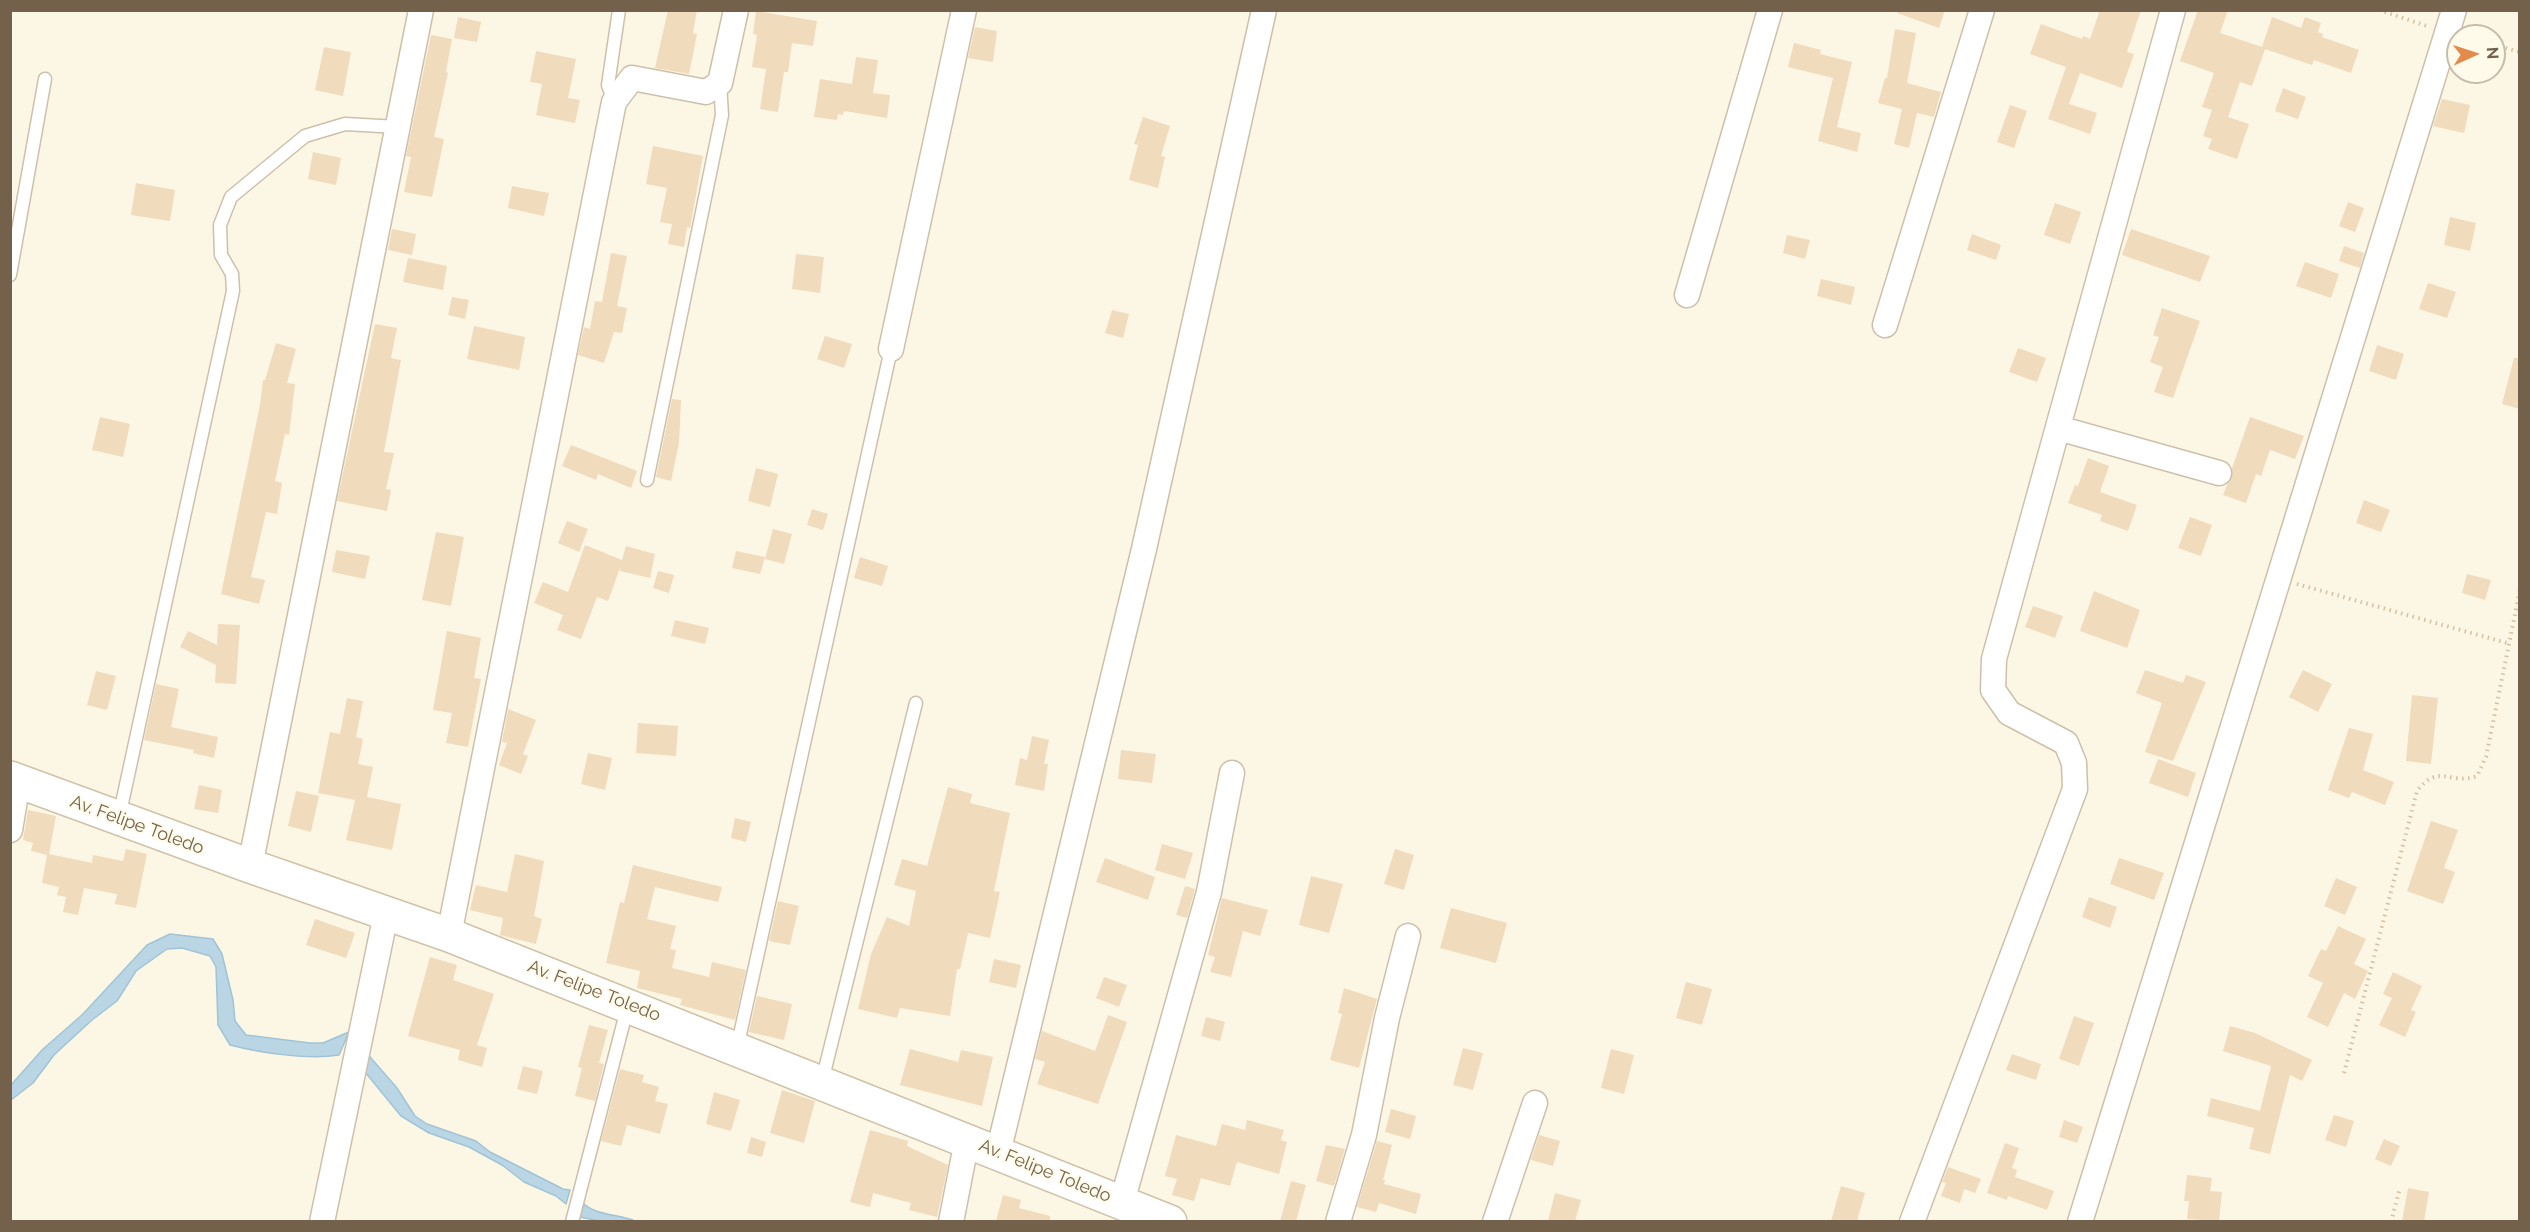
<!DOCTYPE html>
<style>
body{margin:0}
#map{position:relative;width:2530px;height:1232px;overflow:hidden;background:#fcf7e5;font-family:Raleway,sans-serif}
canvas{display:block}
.frame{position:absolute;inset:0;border:12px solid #74614b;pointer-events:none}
.north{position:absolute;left:2446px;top:24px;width:60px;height:60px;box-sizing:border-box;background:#fffbeb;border:2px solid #c7bdab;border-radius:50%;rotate:87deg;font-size:16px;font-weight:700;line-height:24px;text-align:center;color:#74614b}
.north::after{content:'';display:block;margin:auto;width:21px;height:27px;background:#e38b4d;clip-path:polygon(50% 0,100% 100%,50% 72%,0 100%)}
</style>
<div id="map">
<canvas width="2530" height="1232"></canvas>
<div class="frame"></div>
<div class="north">N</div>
</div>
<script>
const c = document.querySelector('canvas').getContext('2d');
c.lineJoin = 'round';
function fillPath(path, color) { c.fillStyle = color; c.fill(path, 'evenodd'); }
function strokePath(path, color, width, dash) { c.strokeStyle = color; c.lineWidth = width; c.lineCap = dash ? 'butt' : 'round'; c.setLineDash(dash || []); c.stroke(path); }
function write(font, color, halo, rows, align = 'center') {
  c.font = font + ' Raleway,sans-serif'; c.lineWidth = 4.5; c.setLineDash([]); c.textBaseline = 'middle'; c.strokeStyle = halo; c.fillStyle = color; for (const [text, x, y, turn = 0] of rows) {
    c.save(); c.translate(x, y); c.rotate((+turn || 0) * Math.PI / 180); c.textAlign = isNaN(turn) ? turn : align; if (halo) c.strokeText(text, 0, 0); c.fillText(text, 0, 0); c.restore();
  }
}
const water = new Path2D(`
 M170 934 213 939 222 954 233 1000 235 1021 246 1035 310 1043H323L349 1032 339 1055C308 1060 261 1053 230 1045L218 1025 216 967 210 956 182 948 167 949 136 971 117 1001 92 1020 54 1055 33 1083 11 1100V1085L43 1049 82 1015 147 945Z
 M364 1050 397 1088 415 1116 427 1124 476 1141 490 1152 563 1189 570 1190 566 1204 556 1196 524 1182 502 1165 469 1147 429 1133 401 1116 365 1072Z
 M584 1204C598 1216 618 1214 635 1221H599L580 1217Z`);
fillPath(water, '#bad6e5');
strokePath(water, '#a0c4d6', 1.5);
fillPath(new Path2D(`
 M668 10H697L693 33 697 34 689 74 655 68Z
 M1897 10H1945L1939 28 1897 13Z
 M2100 10H2141L2127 52 2134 54 2122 88 2080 73 2069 104 2097 113 2090 134 2048 119 2066 67 2030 54 2041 24 2082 39 2083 36 2090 39Z
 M2198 10H2228L2220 33 2262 47 2272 17 2301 28 2305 17 2321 23 2318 32 2323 34 2322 37 2359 50 2351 73 2314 60 2312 65 2265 49 2252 86 2240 82 2228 117 2249 124 2237 159 2208 149 2212 139 2203 136 2212 110 2202 107 2214 73 2180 61Z
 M756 11 817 21 813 46 792 43 788 72H784L778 112 760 109 766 69 752 67 757 35 753 34Z
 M458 17 481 22 477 42 454 38Z
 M975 27 997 31 993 62 968 58Z
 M1895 29 1916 33 1907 83 1941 92 1934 117 1917 113 1909 148 1894 144 1902 109 1878 103 1885 78H1887Z
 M431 35 452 39 446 72 448 73 434 137 444 139 432 197 404 192 411 157 406 156Z
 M1794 43 1821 50 1820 54 1852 62 1837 127 1861 133 1857 152 1818 141 1833 78 1788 67Z
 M324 47 351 52 343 96 315 90Z
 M536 51 576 59 568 98 580 100 575 123 536 115 542 84 530 82Z
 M856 57 878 60 873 93 890 95 887 118 844 111 843 115 838 114 837 120 814 117 820 79 852 84Z
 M2283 88 2306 97 2298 119 2275 111Z
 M2442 99 2470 105 2464 133 2433 126Z
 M2010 105 2027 111 2014 148 1997 142Z
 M1143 117 1170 126 1161 156 1165 157 1158 188 1129 180 1138 145 1134 144Z
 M653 146 703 156 690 228 687 227 684 247 668 244 672 224 660 222 667 188 646 184Z
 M313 152 341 158 336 185 308 179Z
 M136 183 175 190 170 221 131 215Z
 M512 186 549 193 544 216 508 208Z
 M2348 202 2364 208 2355 232 2339 226Z
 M2055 203 2081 212 2070 244 2044 235Z
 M2450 217 2476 223 2470 251 2444 245Z
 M392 229 416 234 412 255 388 250Z
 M2131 229 2210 256 2200 282 2122 255Z
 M1972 234 2001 245 1996 260 1967 250Z
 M1787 235 1810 240 1805 259 1783 253Z
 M2344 246 2364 253 2360 268 2339 261Z
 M611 253 627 256 617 306 627 308 622 333 614 332 604 363 578 355 584 327 590 329 595 301 602 302Z
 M796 254 824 257 820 293 792 289Z
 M408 258 447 266 443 290 403 282Z
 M2305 262 2339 274 2331 298 2296 286Z
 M1821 279 1855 287 1851 305 1817 296Z
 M2428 283 2456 292 2447 318 2419 309Z
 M452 297 469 300 465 319 448 315Z
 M2162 308 2200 321 2173 398 2154 392 2163 367 2150 362 2159 337 2153 335Z
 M1112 310 1129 314 1123 338 1105 333Z
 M375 324 397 328 391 358 401 360 384 452 394 453 386 489 391 490 387 511 337 501Z
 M474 326 525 337 519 370 467 359Z
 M825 336 852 344 844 368 817 359Z
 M276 343 296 349 287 383 295 384 289 435 285 434 275 481 282 483 277 514 266 512 251 577 265 580 259 604 221 594 260 405 263 380H265Z
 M2377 345 2404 354 2396 380 2369 371Z
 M2018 348 2046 358 2037 382 2009 372Z
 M2514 358H2520V409L2502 404Z
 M672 399 681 400 679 443 671 481 656 477Z
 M100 417 130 424 123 457 92 450Z
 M2250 417 2304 436 2295 459 2270 450 2261 476 2256 474 2246 503 2223 495 2227 485 2232 477V468Z
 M571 445 637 471 631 488 598 474 596 480 562 466Z
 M2088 458 2109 466 2100 492 2137 505 2128 531 2100 521 2102 515 2068 503 2075 485 2078 486Z
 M756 468 778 474 770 507 748 501Z
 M2364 500 2390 510 2381 532 2356 523Z
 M812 509 828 514 823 530 807 525Z
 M2190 517 2212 525 2201 556 2178 548Z
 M567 521 588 529 579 552 558 543Z
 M773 529 792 534 784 564 765 559Z
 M436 532 464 537 451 606 422 600Z
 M585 545 622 560 626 546 655 554 650 578 620 571V568L608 601 597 597 581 639 557 630 563 615 534 603 543 582 568 592Z
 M336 550 370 556 365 579 332 572Z
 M736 551 765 557 760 574 732 568Z
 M860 557 888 566 882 586 854 578Z
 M658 571 674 575 669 593 653 588Z
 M2467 574 2491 580 2485 600 2462 593Z
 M2094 591 2140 610 2127 648 2080 631Z
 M2033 606 2063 616 2055 638 2025 627Z
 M675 620 709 628 705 644 671 636Z
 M218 624 240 625 236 684 215 683 216 665 180 647 188 631 217 645Z
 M447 631 481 638 474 678 481 679 468 747 446 743 452 713 433 710Z
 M2145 670 2183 683 2186 675 2206 682 2173 761 2145 752 2162 703 2136 693Z
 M2303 670 2332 684 2318 712 2289 697Z
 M96 671 116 676 107 710 87 705Z
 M156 684 179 689 171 727 218 737 214 758 193 753 194 750 144 740Z
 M2412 695 2438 698 2431 764 2406 761Z
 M347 698 363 701 356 737 363 739 358 764 373 767 367 797 401 804 392 850 346 840 355 800 318 793 330 732 340 734Z
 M508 709 536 720 523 754 528 756 521 774 499 765 507 743 502 742Z
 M638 723 678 726 676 756 636 753Z
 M2349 728 2373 734 2363 770 2394 782 2385 805 2352 792 2349 798 2328 790Z
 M1032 736 1049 740 1044 764H1048L1044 791 1015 785 1020 758 1027 760Z
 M1121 750 1156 754 1152 783 1118 779Z
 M588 753 612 758 605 790 581 784Z
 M2158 759 2196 773 2188 797 2149 783Z
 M199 785 222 790 218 813 194 809Z
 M948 787 972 794 970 803 1010 813 994 891 1000 892 990 938 968 933 960 969H957L950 1016 900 1008 897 1018 858 1009 871 954 887 917 909 926 916 891 894 885 902 859 927 866Z
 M296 791 319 796 311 832 288 826Z
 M28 810 56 816 49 854 92 863 93 855 123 861 126 849 147 854 136 908 115 904 117 894 84 888 78 915 63 912 66 897 57 895 59 887 42 883 47 855 31 851 33 843 23 840Z
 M735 818 751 822 746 842 731 838Z
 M2431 821 2458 830 2444 868 2455 872 2443 904 2407 891Z
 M1162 844 1193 853 1185 879 1155 870Z
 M1395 849 1414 855 1404 890 1384 884Z
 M515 854 544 861 534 916 542 919 536 944 500 935 503 918 470 910 476 885 507 892Z
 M1105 858 1155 877 1148 900 1096 882Z
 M2119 858 2164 873 2154 900 2110 884Z
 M633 865 722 887 718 902 655 887 647 919 676 926 670 949 676 950 672 968 709 977 712 962 746 970 735 1020 680 1005 682 999 637 988 640 971 606 963 620 902 624 903Z
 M1311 876 1343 884 1329 933 1299 925Z
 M2336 878 2357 887 2345 915 2324 906Z
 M1185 886 1195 889 1187 918 1176 915Z
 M2089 897 2117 907 2110 928 2082 917Z
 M1222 898 1268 910 1260 936 1243 931 1231 977 1210 972 1215 957 1208 955Z
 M778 901 799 906 790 945 769 941Z
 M1451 908 1507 923 1496 963 1440 948Z
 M315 919 355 933 346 958 306 945Z
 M2338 926 2366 939 2354 964 2368 971 2355 999 2344 993 2328 1027 2307 1017 2323 983 2308 976 2321 949 2326 951Z
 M430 957 457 965 453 980 494 994 477 1045 487 1048 482 1067 458 1060 460 1050 408 1036Z
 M994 959 1021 965 1016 988 989 982Z
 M2393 972 2422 986 2411 1010 2416 1012 2405 1037 2379 1025 2392 998 2383 994Z
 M1104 977 1127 985 1119 1007 1096 998Z
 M1686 982 1712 989 1702 1025 1676 1018Z
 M1344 988 1377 999 1359 1068 1330 1060 1342 1014 1338 1013Z
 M757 996 792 1004 784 1040 749 1032Z
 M1108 1015 1127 1022 1098 1104 1037 1084 1045 1062 1035 1059 1042 1031 1095 1051Z
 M2074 1016 2094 1023 2079 1066 2059 1059Z
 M1206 1017 1225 1022 1220 1041 1201 1036Z
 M589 1025 608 1030 599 1063 604 1064 595 1101 575 1096 582 1068 578 1067Z
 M2230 1026 2255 1033 2312 1060 2302 1081 2290 1075 2270 1154 2249 1149 2254 1128 2207 1116 2211 1098 2260 1111 2271 1066 2223 1051Z
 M1463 1048 1483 1053 1473 1090 1453 1085Z
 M910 1049 958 1062 961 1050 993 1057 982 1106 900 1085Z
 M1611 1049 1634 1055 1624 1094 1601 1088Z
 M2012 1054 2041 1064 2036 1080 2006 1070Z
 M523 1066 543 1071 537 1094 517 1089Z
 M620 1069 644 1075 642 1082 659 1087 655 1101 668 1104 660 1134 627 1125 621 1146 601 1141Z
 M782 1090 815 1101 804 1143 770 1133Z
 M714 1092 740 1100 731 1131 706 1124Z
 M1391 1109 1416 1116 1410 1139 1385 1132Z
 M2334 1115 2354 1121 2346 1147 2325 1140Z
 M1247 1120 1284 1130 1281 1140 1287 1142 1279 1174 1237 1162 1230 1186 1201 1178 1194 1201 1172 1195 1177 1179 1165 1176 1176 1135 1216 1146 1222 1124 1245 1130Z
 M2064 1120 2083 1127 2077 1143 2059 1137Z
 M870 1130 908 1141 907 1146 948 1165 937 1217 909 1210 911 1203 873 1193 870 1207 850 1202Z
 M1539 1135 1560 1141 1553 1166 1531 1160Z
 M751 1137 766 1142 762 1157 747 1153Z
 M2384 1139 2400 1146 2391 1166 2375 1159Z
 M1377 1141 1392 1145 1383 1180H1385L1384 1184 1421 1194 1416 1214 1379 1203 1376 1212 1357 1207Z
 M2005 1143 2019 1148 2012 1168 2017 1170 2015 1177 2054 1191 2047 1210 2008 1196 2007 1200 1987 1193Z
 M1326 1145 1345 1149 1334 1186 1316 1181Z
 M1948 1167 1981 1179 1975 1193 1964 1189 1960 1203 1941 1196 1946 1183 1942 1182Z
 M2187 1175 2212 1178 2210 1191 2222 1192 2219 1221 2187 1219 2189 1201H2184Z
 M1291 1181 1306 1185 1296 1221H1280Z
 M1841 1186 1865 1193 1857 1221H1831Z
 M2408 1188 2429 1192 2424 1221H2402Z
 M1555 1193 1581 1200 1575 1221H1548Z
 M1003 1195 1021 1200 1019 1208 1050 1216V1221H996Z`), '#f0dbbd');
const lane = new Path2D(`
 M614 102 608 85 619 10
 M10 275 45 79
 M647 480 722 115 720 83
 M119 817 233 291 232 274 221 255 220 225 231 197 305 136 345 124 398 127
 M737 1048 891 349
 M822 1081 916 703
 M572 1222 627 1009`);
const street = new Path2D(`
 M1687 295 1770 10
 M1885 325 1982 10
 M891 349 964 10
 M2058 428 2219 473
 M10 830 18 782
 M250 866 421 10
 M449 935 614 102 632 78 706 92 720 83 736 10
 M998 1153 1144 549 1264 10
 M1122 1202 1209 892 1232 773
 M322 1222 386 914
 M951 1222 967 1140
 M1338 1222 1364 1135 1387 1018 1408 936
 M1495 1222 1535 1103
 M1912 1222 2075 789 2074 763 2066 743 2009 713 1993 690 1994 659 2173 10
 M2080 1222 2454 10`);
const secondary = new Path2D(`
 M10 778 250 866 449 935 1170 1222`);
strokePath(lane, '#cdc0ab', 15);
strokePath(street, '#cdc0ab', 27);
strokePath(secondary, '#d0c2a9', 36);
strokePath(new Path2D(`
 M2379 10 2427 26
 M2494 45 2520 52
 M2297 584 2507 643
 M2344 1073 2417 791C2440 762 2449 786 2477 776L2486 757 2520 590
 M2391 1222 2400 1188`), '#d5bfa0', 4, [1.5, 4.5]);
strokePath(lane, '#fff', 12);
strokePath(street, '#fff', 24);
strokePath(secondary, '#fff', 33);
write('18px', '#74614b', '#fffbeb', [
 ["Av. Felipe Toledo",137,825,20],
 ["Av. Felipe Toledo",594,991,21],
 ["Av. Felipe Toledo",1045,1171,22]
]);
</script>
